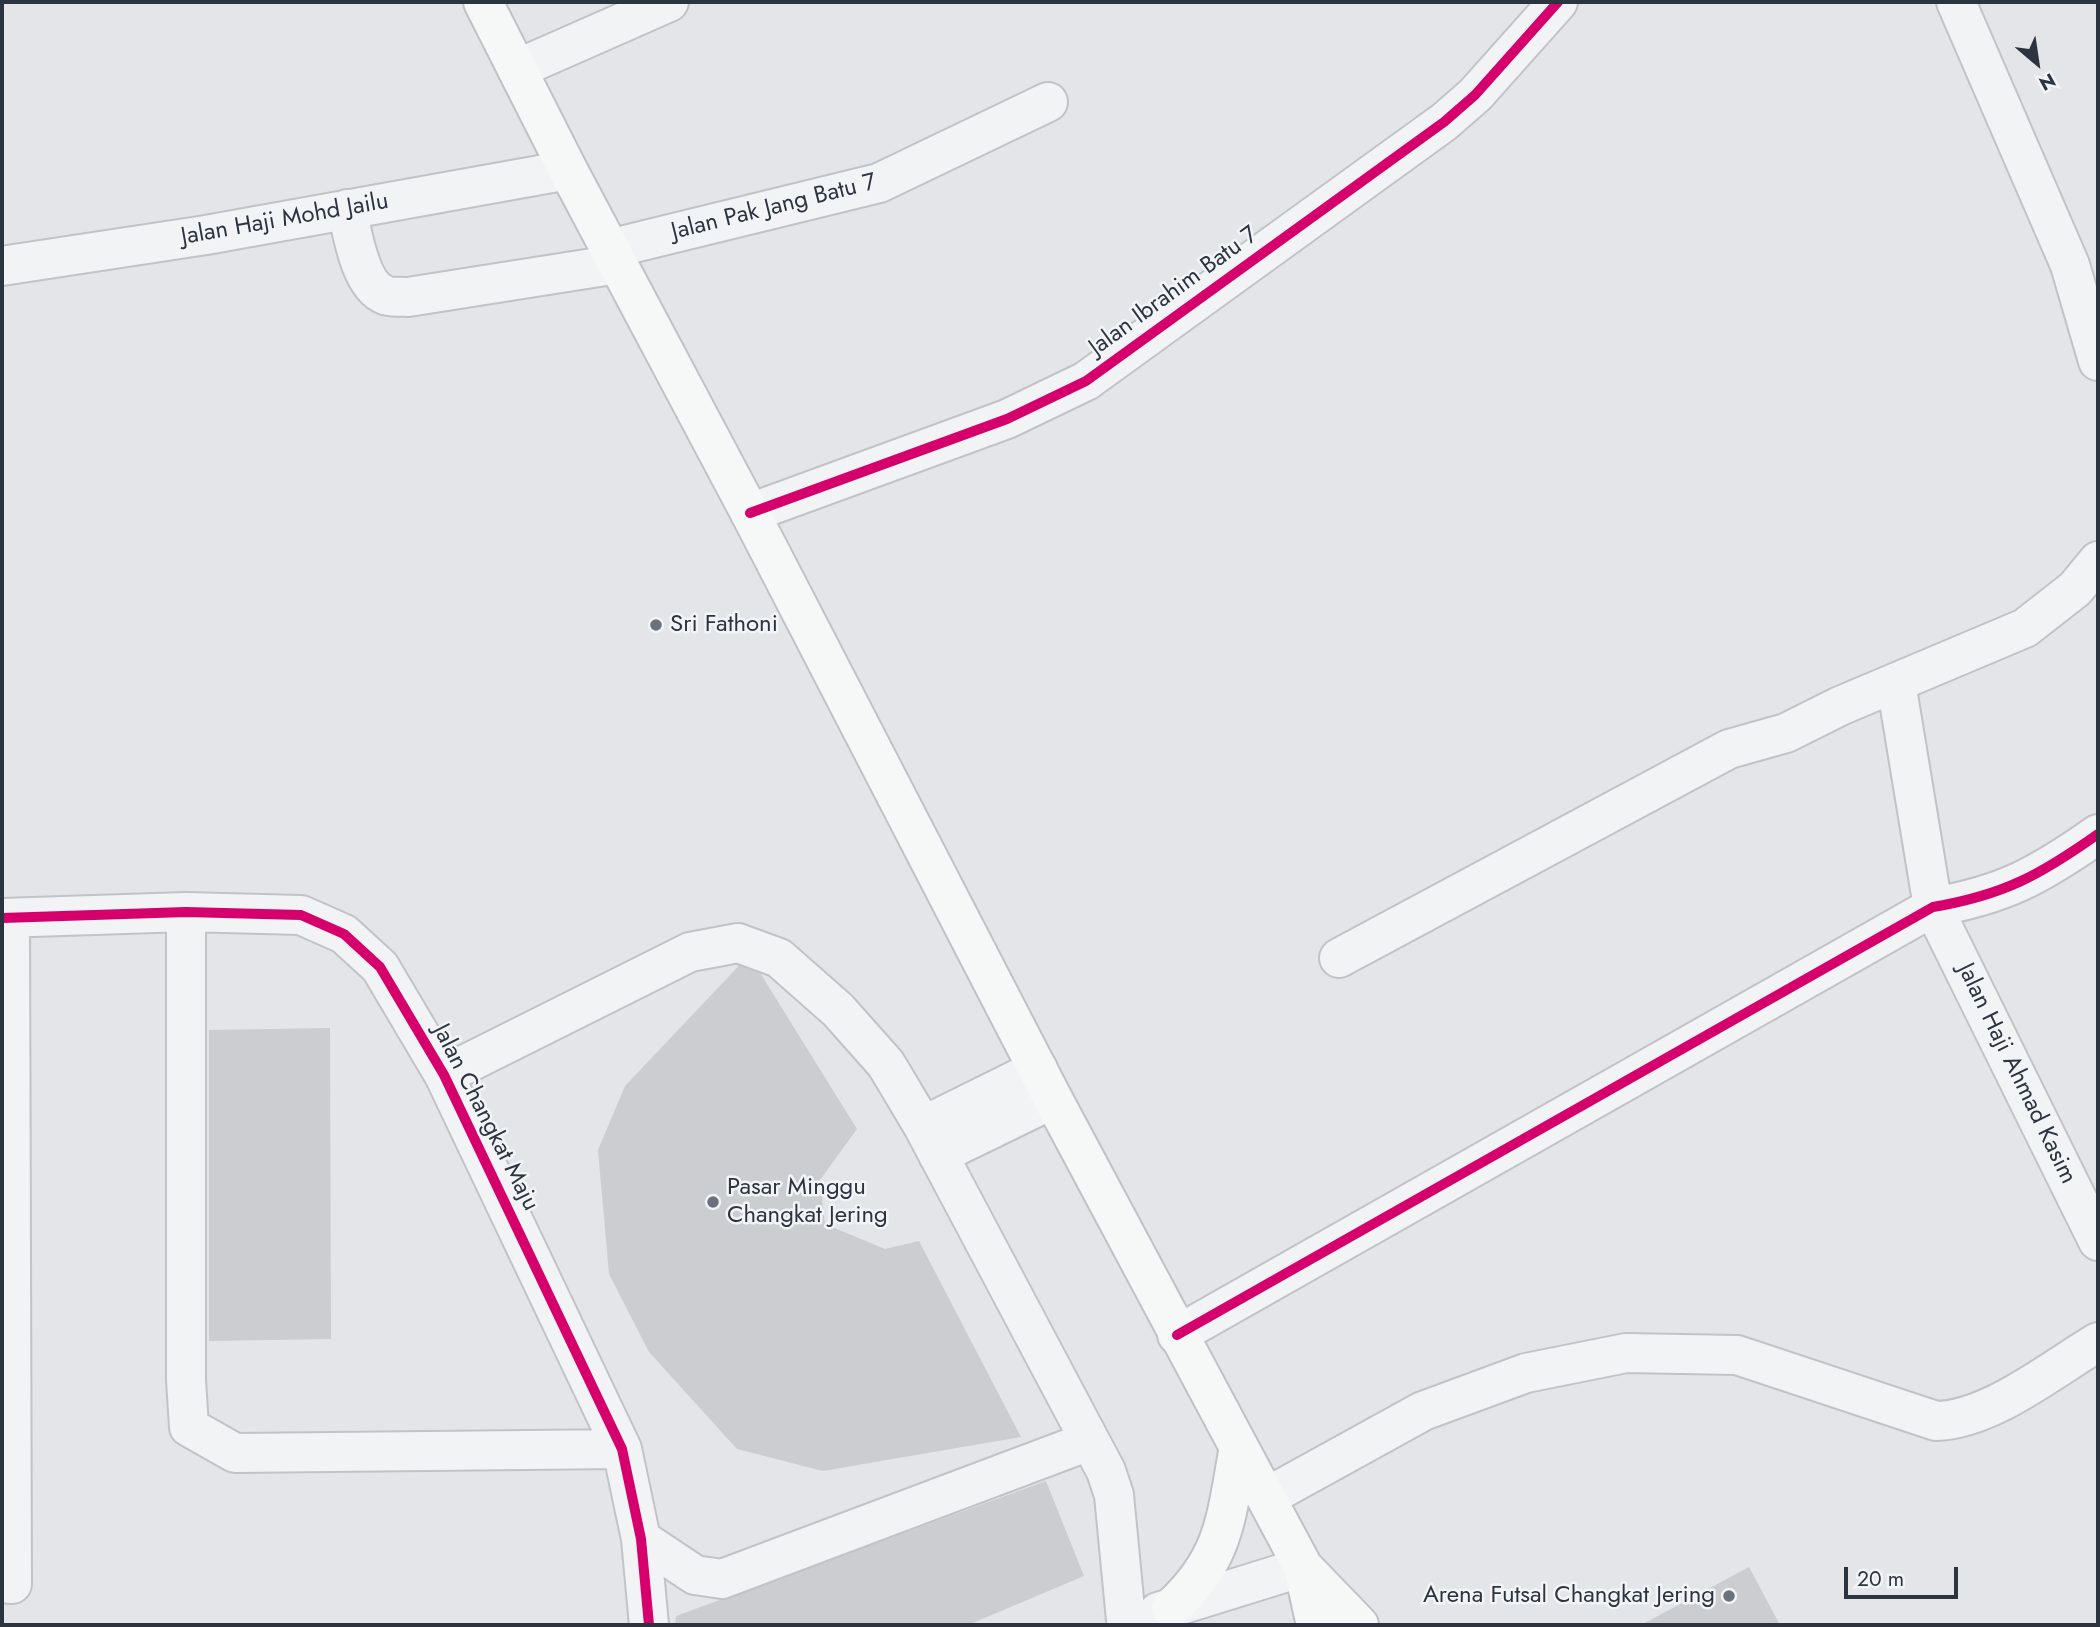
<!DOCTYPE html>
<style>
body{margin:0}
#map{position:relative;width:2100px;height:1627px;overflow:hidden;background:#e3e5e8;font-family:Jost,sans-serif}
canvas{display:block}
.frame{position:absolute;inset:0;border:4px solid #2c3440;pointer-events:none}
.north{position:absolute;left:2002px;top:28px;width:70px;height:70px;-webkit-text-stroke:5px #f2f4f7;paint-order:stroke;rotate:151deg;font-size:19px;font-weight:700;line-height:28px;text-align:center;color:#2c3440}
.north::after{content:'';display:block;margin:auto;width:24px;height:32px;background:#2c3440;clip-path:polygon(50% 0,100% 100%,50% 72%,0 100%)}
.scale{position:absolute;left:1844px;top:1567px;width:114px;height:32px;box-sizing:border-box;border:4px solid #2c3440;border-top:0;padding-left:9px;font-size:21px;line-height:24px;white-space:nowrap;color:#2c3440;-webkit-text-stroke:5px #f2f4f7;paint-order:stroke}
</style>
<div id="map">
<canvas width="2100" height="1627"></canvas>
<div class="frame"></div>
<div class="north">N</div>
<div class="scale">20 m</div>
</div>
<script>
const c = document.querySelector('canvas').getContext('2d');
c.lineJoin = 'round';
function fillPath(path, color) { c.fillStyle = color; c.fill(path, 'evenodd'); }
function strokePath(path, color, width, dash) { c.strokeStyle = color; c.lineWidth = width; c.lineCap = dash ? 'butt' : 'round'; c.setLineDash(dash || []); c.stroke(path); }
function write(font, color, halo, rows, align = 'center') {
  c.font = font + ' Jost,sans-serif'; c.lineWidth = 5; c.setLineDash([]); c.textBaseline = 'middle'; c.strokeStyle = halo; c.fillStyle = color; for (const [text, x, y, turn = 0] of rows) {
    c.save(); c.translate(x, y); c.rotate((+turn || 0) * Math.PI / 180); c.textAlign = isNaN(turn) ? turn : align; if (halo) c.strokeText(text, 0, 0); c.fillText(text, 0, 0); c.restore();
  }
}
fillPath(new Path2D(`
 M749 955 857 1129 820 1180 825 1224 885 1249 919 1241 1021 1437 823 1471 737 1449 649 1352 609 1274 598 1150 625 1086Z
 M330 1028 331 1339 209 1341V1030Z
 M1046 1481 1084 1576 968 1625H675L676 1616Z
 M1749 1567 1780 1625H1641Z`), '#cccdd0');
const minor = new Path2D(`
 M1956 2 2070 265 2098 361
 M517 69 669 2
 M347 209C352 232 360 286 385 295 391 298 401 296 408 297L618 264
 M609 249 879 183 1048 102
 M2 266 206 235 568 170
 M750 513 1007 419 1086 381 1444 122 1475 95 1558 2
 M1896 683 1933 907 2098 1241
 M186 912V1380L189 1427 235 1453 622 1449
 M2 918 186 912 301 915 344 934 380 967 444 1075 622 1449 641 1539 649 1625
 M1339 958 1729 749 1786 733 1840 706 2025 628 2075 589 2098 561
 M444 1075 690 952 738 943 779 958 838 1010 886 1064 923 1126 1106 1471 1114 1495 1126 1620
 M923 1126 1038 1069
 M938 1155 1053 1099
 M1177 1335 1933 907C2004 895 2040 875 2098 834
 M1267 1497 1423 1411 1526 1373 1626 1353 1737 1355 1936 1421C1990 1420 2051 1370 2098 1342
 M641 1539 695 1575 722 1579 1089 1441
 M2 1583 12 1584 10 918
 M1158 1612 1303 1567`);
const major = new Path2D(`
 M483 2 568 170 750 513 1053 1099 1303 1567 1316 1625
 M1303 1567 1359 1625
 M1171 1608C1226 1558 1226 1516 1239 1447`);
strokePath(minor, '#c2c3c6', 42);
strokePath(major, '#c0c2c5', 42);
strokePath(minor, '#f2f3f5', 38);
strokePath(major, '#f6f7f7', 38);
strokePath(new Path2D(`
 M750 513 1007 419 1086 381 1444 122 1475 95 1558 2
 M2 918 186 912 301 915 344 934 380 967 444 1075 622 1449 641 1539 649 1625
 M1177 1335 1933 907C2004 895 2040 875 2098 834`), '#d6006c', 10);
for (const [x, y, r, color] of [
 [656,625,7,"#6c727b"],
 [713,1202,7,"#6c727b"],
 [1729,1596,7,"#6c727b"]
]) { const dot = new Path2D(); dot.arc(x, y, r, 0, 2 * Math.PI); c.fillStyle = color; c.fill(dot); strokePath(dot, '#f2f4f7', 2.5); }
write('24px', '#2c3440', '#f2f4f7', [
 ["Jalan Pak Jang Batu 7",774,208,-14],
 ["Jalan Haji Mohd Jailu",285,220,-10],
 ["Jalan Ibrahim Batu 7",1174,292,-36],
 ["Jalan Haji Ahmad Kasim",2016,1074,64],
 ["Jalan Changkat Maju",485,1118,63]
]);
write('24px', '#2c3440', '#f2f4f7', [
 ["Sri Fathoni",670,625],
 ["Pasar Minggu",727,1188],
 ["Changkat Jering",727,1216],
 ["Arena Futsal Changkat Jering",1715,1596,"right"]
], 'left');
</script>
